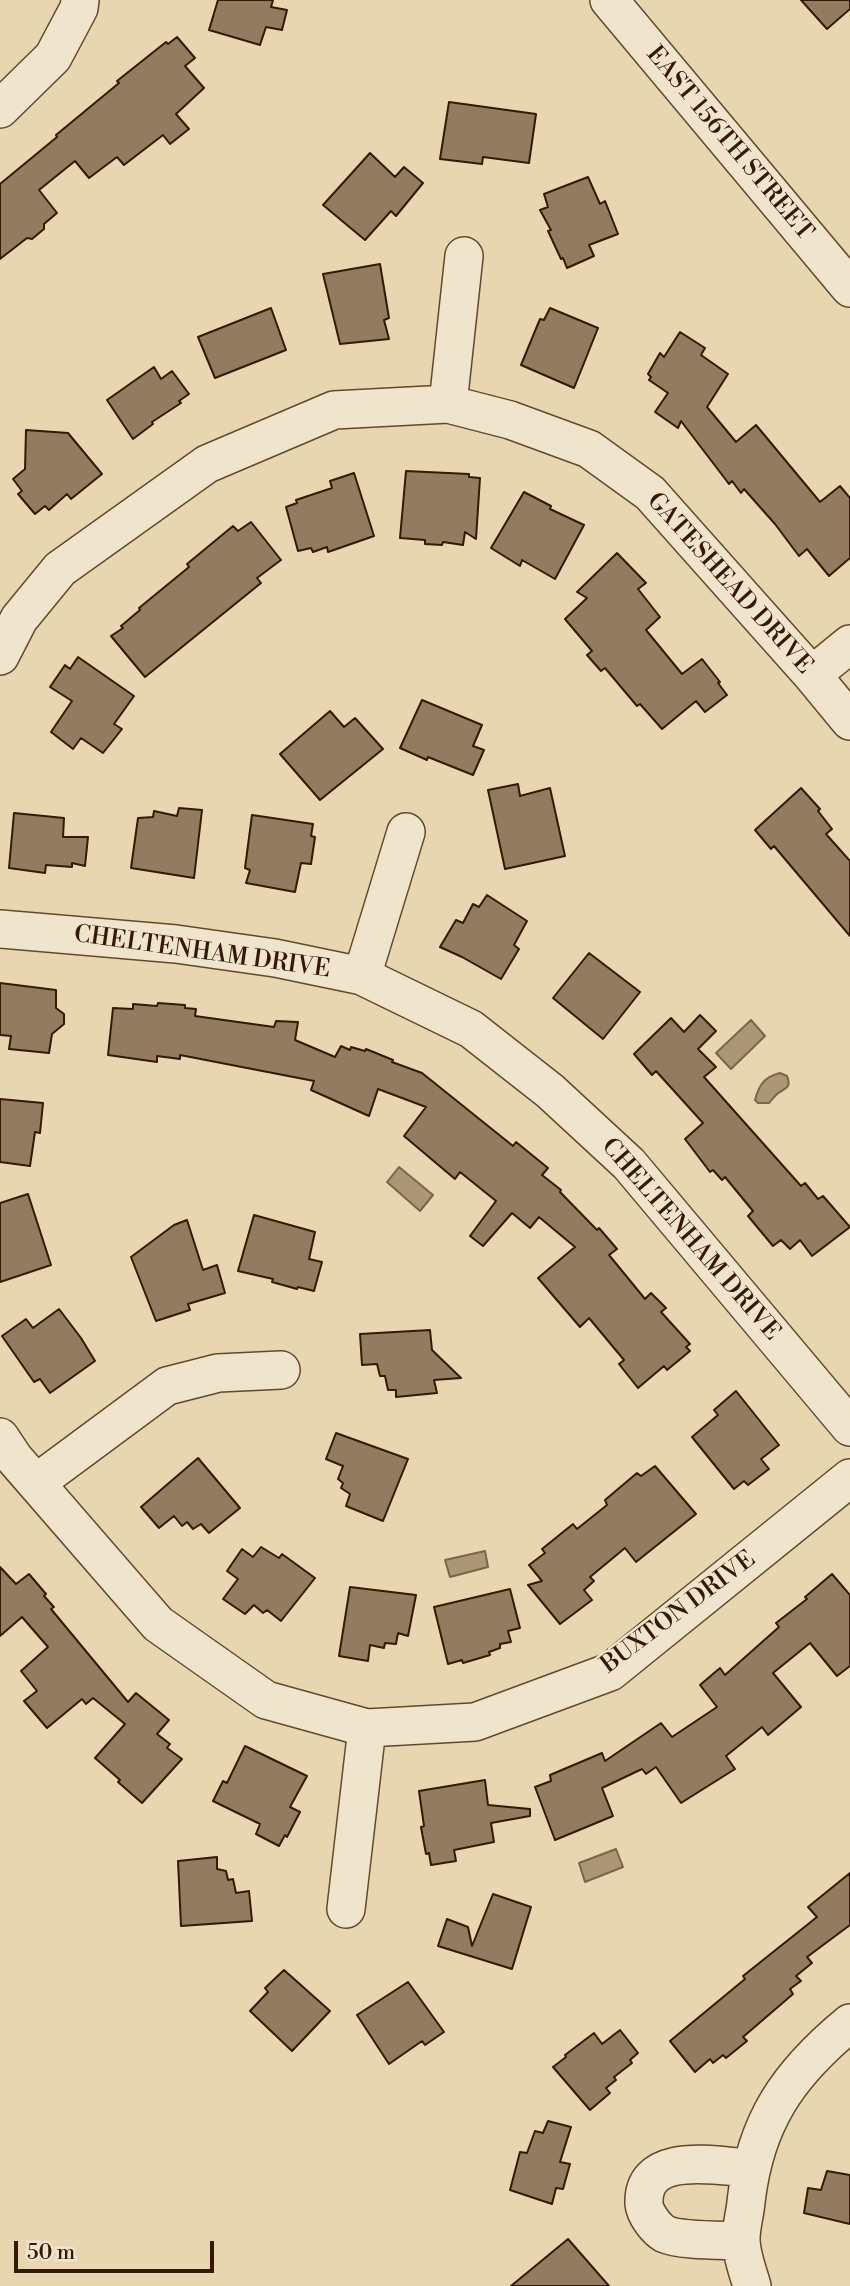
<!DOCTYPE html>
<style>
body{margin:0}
#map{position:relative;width:850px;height:2286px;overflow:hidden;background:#e8d6b1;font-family:"Libre Bodoni",serif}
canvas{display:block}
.scale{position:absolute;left:14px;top:2241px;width:200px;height:32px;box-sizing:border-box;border:4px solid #351904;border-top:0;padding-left:9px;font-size:21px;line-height:24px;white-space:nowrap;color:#351904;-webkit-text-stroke:5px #f0e4cc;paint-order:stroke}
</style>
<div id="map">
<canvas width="850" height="2286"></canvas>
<div class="scale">50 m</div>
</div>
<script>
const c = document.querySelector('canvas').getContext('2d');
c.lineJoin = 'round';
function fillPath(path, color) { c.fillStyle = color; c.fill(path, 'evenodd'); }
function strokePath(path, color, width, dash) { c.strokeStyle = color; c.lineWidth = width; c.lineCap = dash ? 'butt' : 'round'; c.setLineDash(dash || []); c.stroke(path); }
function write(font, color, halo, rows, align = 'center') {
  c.font = font + ' "Libre Bodoni",serif'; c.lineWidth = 5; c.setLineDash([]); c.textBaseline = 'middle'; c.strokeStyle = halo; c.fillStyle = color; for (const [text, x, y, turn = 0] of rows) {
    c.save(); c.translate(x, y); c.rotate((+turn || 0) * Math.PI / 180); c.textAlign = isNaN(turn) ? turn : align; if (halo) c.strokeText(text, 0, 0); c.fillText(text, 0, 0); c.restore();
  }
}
const water = new Path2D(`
 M751 1020 765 1036 731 1069 716 1053Z
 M780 1073 787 1076C792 1089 785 1087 776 1095 774 1097 772 1100 769 1103H758L755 1100C759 1085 764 1077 780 1073Z
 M399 1167 433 1195 420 1211 387 1182Z
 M485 1551 488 1567 450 1577 445 1560Z
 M616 1849 623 1867 585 1882 579 1863Z`);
fillPath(water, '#ab9676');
strokePath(water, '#7c6448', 2);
const building = new Path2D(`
 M218 0H273L271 7 287 10 282 30 266 27 260 45 209 30Z
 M801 0H850V9L827 29Z
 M177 37 195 58 185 66 204 88 176 114 189 129 170 144 163 135 124 165 117 157 89 178 75 161 39 190 57 213 44 224V229L32 239 27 238 0 259V184L57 137 56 135 119 83 117 81 166 42 168 44Z
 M449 102 536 114 529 163 483 157 482 164 440 159Z
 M370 153 395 177 404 167 423 183 396 216 391 211 365 240 323 205Z
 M588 177 600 204 605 201 618 234 589 245 594 256 567 268 563 258 561 259 548 231 551 230 540 210 548 207 544 194Z
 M380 264 389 318 384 320 389 339 340 344 323 274Z
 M271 308 286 350 215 378 198 337Z
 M550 308 598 328 574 388 521 365 540 319 544 320Z
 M680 332 705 348 701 355 728 374 707 407 736 442 756 425 820 502 840 486 850 498V558L829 576 807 549 799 556 775 524 744 489 741 493 732 481 729 484 681 421 678 428 655 412 668 393 649 380 651 377 648 374 660 353 664 357Z
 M154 367 161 379 172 371 189 394 179 401 181 403 152 422 153 424 133 439 107 400Z
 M26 430 68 433 102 474 71 499 67 494 49 510 45 506 35 514 18 494 22 491 13 479 25 469Z
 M406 471 469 474V477L480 478 476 539 465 532 463 545 443 542 442 545 425 544V540L400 538Z
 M354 473 374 536 328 552 327 547 313 552 311 548 298 551 286 507 297 503 296 500 332 488 330 481Z
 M524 492 551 506 550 509 584 525 555 579 522 560 520 566 491 548Z
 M251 522 281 560 257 578 261 583 145 677 111 636 123 628 121 626 140 610 139 608 189 567 187 564 233 526 238 531Z
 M617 553 646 583 638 589 660 617 646 630 682 674 702 659 720 682 718 683 727 695 705 712 696 701 662 729 640 704 637 706 605 668 601 671 587 655 592 651 565 619 587 598 577 592Z
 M78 657 134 696 114 724 122 729 103 753 81 738 73 749 51 732 72 701 50 687 65 665 70 669Z
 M422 700 482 725 473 746 484 750 473 775 428 757 427 760 400 748Z
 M330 711 344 727 355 718 383 749 320 800 280 754Z
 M518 784 520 796 550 788 565 856 505 869 488 790Z
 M801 788 820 809 818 811 832 829 826 834 850 861V936L774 846 771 849 755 830Z
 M179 808 202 810 194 878 131 868 138 818 153 817 154 811 177 816Z
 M14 813 64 818 63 837H88L85 866 72 863V867L46 865 45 873 9 868Z
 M252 815 313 824 311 836 315 837 311 864 301 863 295 892 246 883 250 870 245 868Z
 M487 895 527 921 514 945 519 949 501 979 462 957 440 947 456 920 463 923 473 904 479 907Z
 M589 953 640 992 603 1039 553 998Z
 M0 983 56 990V1008L64 1014V1024L52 1034 49 1053 9 1049 11 1036 0 1035Z
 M158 1003 185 1005V1008L196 1009 195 1016 274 1027 276 1021 298 1022 295 1040 335 1057 341 1046 350 1050 351 1047 365 1051 366 1049 393 1060 392 1062 422 1073 513 1146 516 1142 548 1168 542 1175 561 1190 560 1192 597 1230 599 1228 617 1249 609 1255 645 1299 651 1293 666 1308 661 1312 690 1344 686 1347 690 1351 667 1370 664 1366 638 1388 619 1364 624 1360 589 1318 580 1327 538 1278 575 1247 539 1217 530 1228 512 1213 483 1246 470 1236 496 1201 460 1172 455 1179 404 1136 426 1107 378 1089 369 1116 311 1090 314 1081 180 1055V1059L157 1056V1062L108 1055 113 1008 133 1009V1004L157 1006Z
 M700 1015 716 1031 698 1049 716 1067 704 1077 801 1186 805 1183 818 1199 823 1196 850 1227 812 1256 800 1240 790 1249 781 1240 773 1246 748 1216 753 1211 725 1177 722 1180 713 1170 710 1172 685 1139 703 1123 656 1071 652 1075 634 1054 671 1018 684 1032Z
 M0 1099 43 1103 40 1133 35 1132 30 1166 0 1162Z
 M28 1194 51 1265 0 1282V1203Z
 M254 1215 315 1232 309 1259 322 1262 314 1291 298 1287 297 1289 272 1282 273 1279 238 1271Z
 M187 1220 203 1270 217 1265 225 1293 188 1304 190 1310 156 1321 131 1257 174 1225Z
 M59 1309 81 1338 95 1361 50 1393 40 1379 34 1382 2 1336 26 1319 33 1328Z
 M430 1330 432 1350 461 1378 434 1380 437 1393 396 1397V1390H388L385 1376H380L377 1364 362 1365 360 1334Z
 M736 1391 779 1445 761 1459 769 1469 748 1485 744 1481 734 1489 692 1437 718 1415 714 1410Z
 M336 1433 408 1459 383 1521 346 1506 350 1494 341 1488 343 1483 338 1479 343 1466 326 1459Z
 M198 1458 240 1508 209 1533 201 1524 193 1529 187 1522 182 1526 174 1516 159 1528 141 1507Z
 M655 1466 696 1514 636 1562 625 1548 590 1577 594 1581 584 1590 592 1600 560 1624 528 1585 542 1581 529 1565 545 1553 542 1549 573 1524 577 1529 607 1505 605 1500 637 1473 641 1476Z
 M261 1547 279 1558 282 1554 315 1578 281 1621 267 1610 263 1613 254 1605 245 1614 223 1599 238 1579 227 1571 242 1549 253 1557Z
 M0 1567 16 1584 29 1574 46 1594 44 1596 54 1607 51 1609 128 1702 136 1693 169 1720 157 1734 170 1744 167 1748 182 1759 142 1803 118 1782 120 1780 95 1758 125 1724 93 1698 86 1704 82 1699 47 1728 24 1701 37 1691 21 1671 48 1647 22 1617 0 1636Z
 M832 1574 850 1595V1666L837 1676 810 1643 773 1673 801 1707 768 1735 762 1727 726 1756 735 1769 681 1803 656 1767 646 1774 642 1769 602 1788 613 1816 555 1840 535 1787 551 1781 550 1775 602 1753 605 1761 661 1723 672 1737 717 1707 700 1685 720 1668 725 1675 779 1627 776 1623 807 1599 805 1597Z
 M350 1587 416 1595 408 1636 398 1633 396 1644 385 1643 384 1648 370 1645 368 1661 339 1656Z
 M510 1589 520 1628 508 1631 511 1642 500 1644V1648L489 1652 490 1655 463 1663 462 1660 448 1664 434 1607Z
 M245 1746 307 1776 290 1807 300 1812 287 1837 285 1835 279 1846 256 1834 260 1824 213 1801 223 1781 227 1783Z
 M485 1780 488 1805 530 1809V1816L491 1823 494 1842 454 1850 456 1861 431 1865 429 1853 426 1854 421 1827 424 1826 419 1791Z
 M217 1857V1869L226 1871 228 1880 233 1879 236 1893 249 1891 252 1921 181 1926 178 1861Z
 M850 1873V1925L807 1957 812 1963 796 1976 801 1981 790 1989 793 1994 743 2037 747 2041 726 2058 723 2055 713 2063 710 2059 695 2072 670 2041 745 1979 743 1976 817 1917 808 1907Z
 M493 1894 531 1907 512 1969 438 1946 447 1919 468 1927 472 1946Z
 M284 1970 330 2011 292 2051 250 2011 268 1992 265 1988Z
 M408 1982 444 2032 425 2045 422 2041 389 2064 357 2015Z
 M620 2030 638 2053 630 2060 632 2063 614 2077 616 2080 606 2088 610 2093 590 2110 553 2067 566 2057 565 2055 594 2033 602 2044Z
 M548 2121 571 2127 560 2162 570 2164 563 2189 556 2188 552 2204 510 2190 520 2152 527 2153 535 2131 543 2133Z
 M827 2171 850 2175V2224L804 2213 808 2188 821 2190Z
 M568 2239 609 2286H511Z`);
fillPath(building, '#927b5e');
strokePath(building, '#351904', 2);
const minor = new Path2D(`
 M609 0 850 288
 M0 109 53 57 79 8 80 0
 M448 404 464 256
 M0 656 19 619 60 569 207 464 334 410 448 404 510 420 589 449 650 493 812 675 850 721
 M812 675 850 644
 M0 929 176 944 275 958 362 976 471 1029 550 1091 629 1164 850 1427
 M362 976 406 832
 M0 1437 14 1458 158 1624 266 1700 367 1728 475 1722 610 1672 850 1478
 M36 1483 167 1386 218 1373 281 1370
 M346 1909 367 1728
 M741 2241C723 2240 680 2241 665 2234 656 2229 645 2214 644 2204 642 2150 716 2166 750 2168
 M752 2286C748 2272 741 2254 741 2239 741 2227 745 2214 746 2202 755 2122 788 2074 850 2023`);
strokePath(minor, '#62482f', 40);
strokePath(minor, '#f0e4cc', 37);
write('24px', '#351904', '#f0e4cc', [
 ["EAST 156TH STREET",729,144,50],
 ["GATESHEAD DRIVE",729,584,48],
 ["CHELTENHAM DRIVE",202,953,8],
 ["CHELTENHAM DRIVE",690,1240,49],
 ["BUXTON DRIVE",679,1613,-37]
]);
</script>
